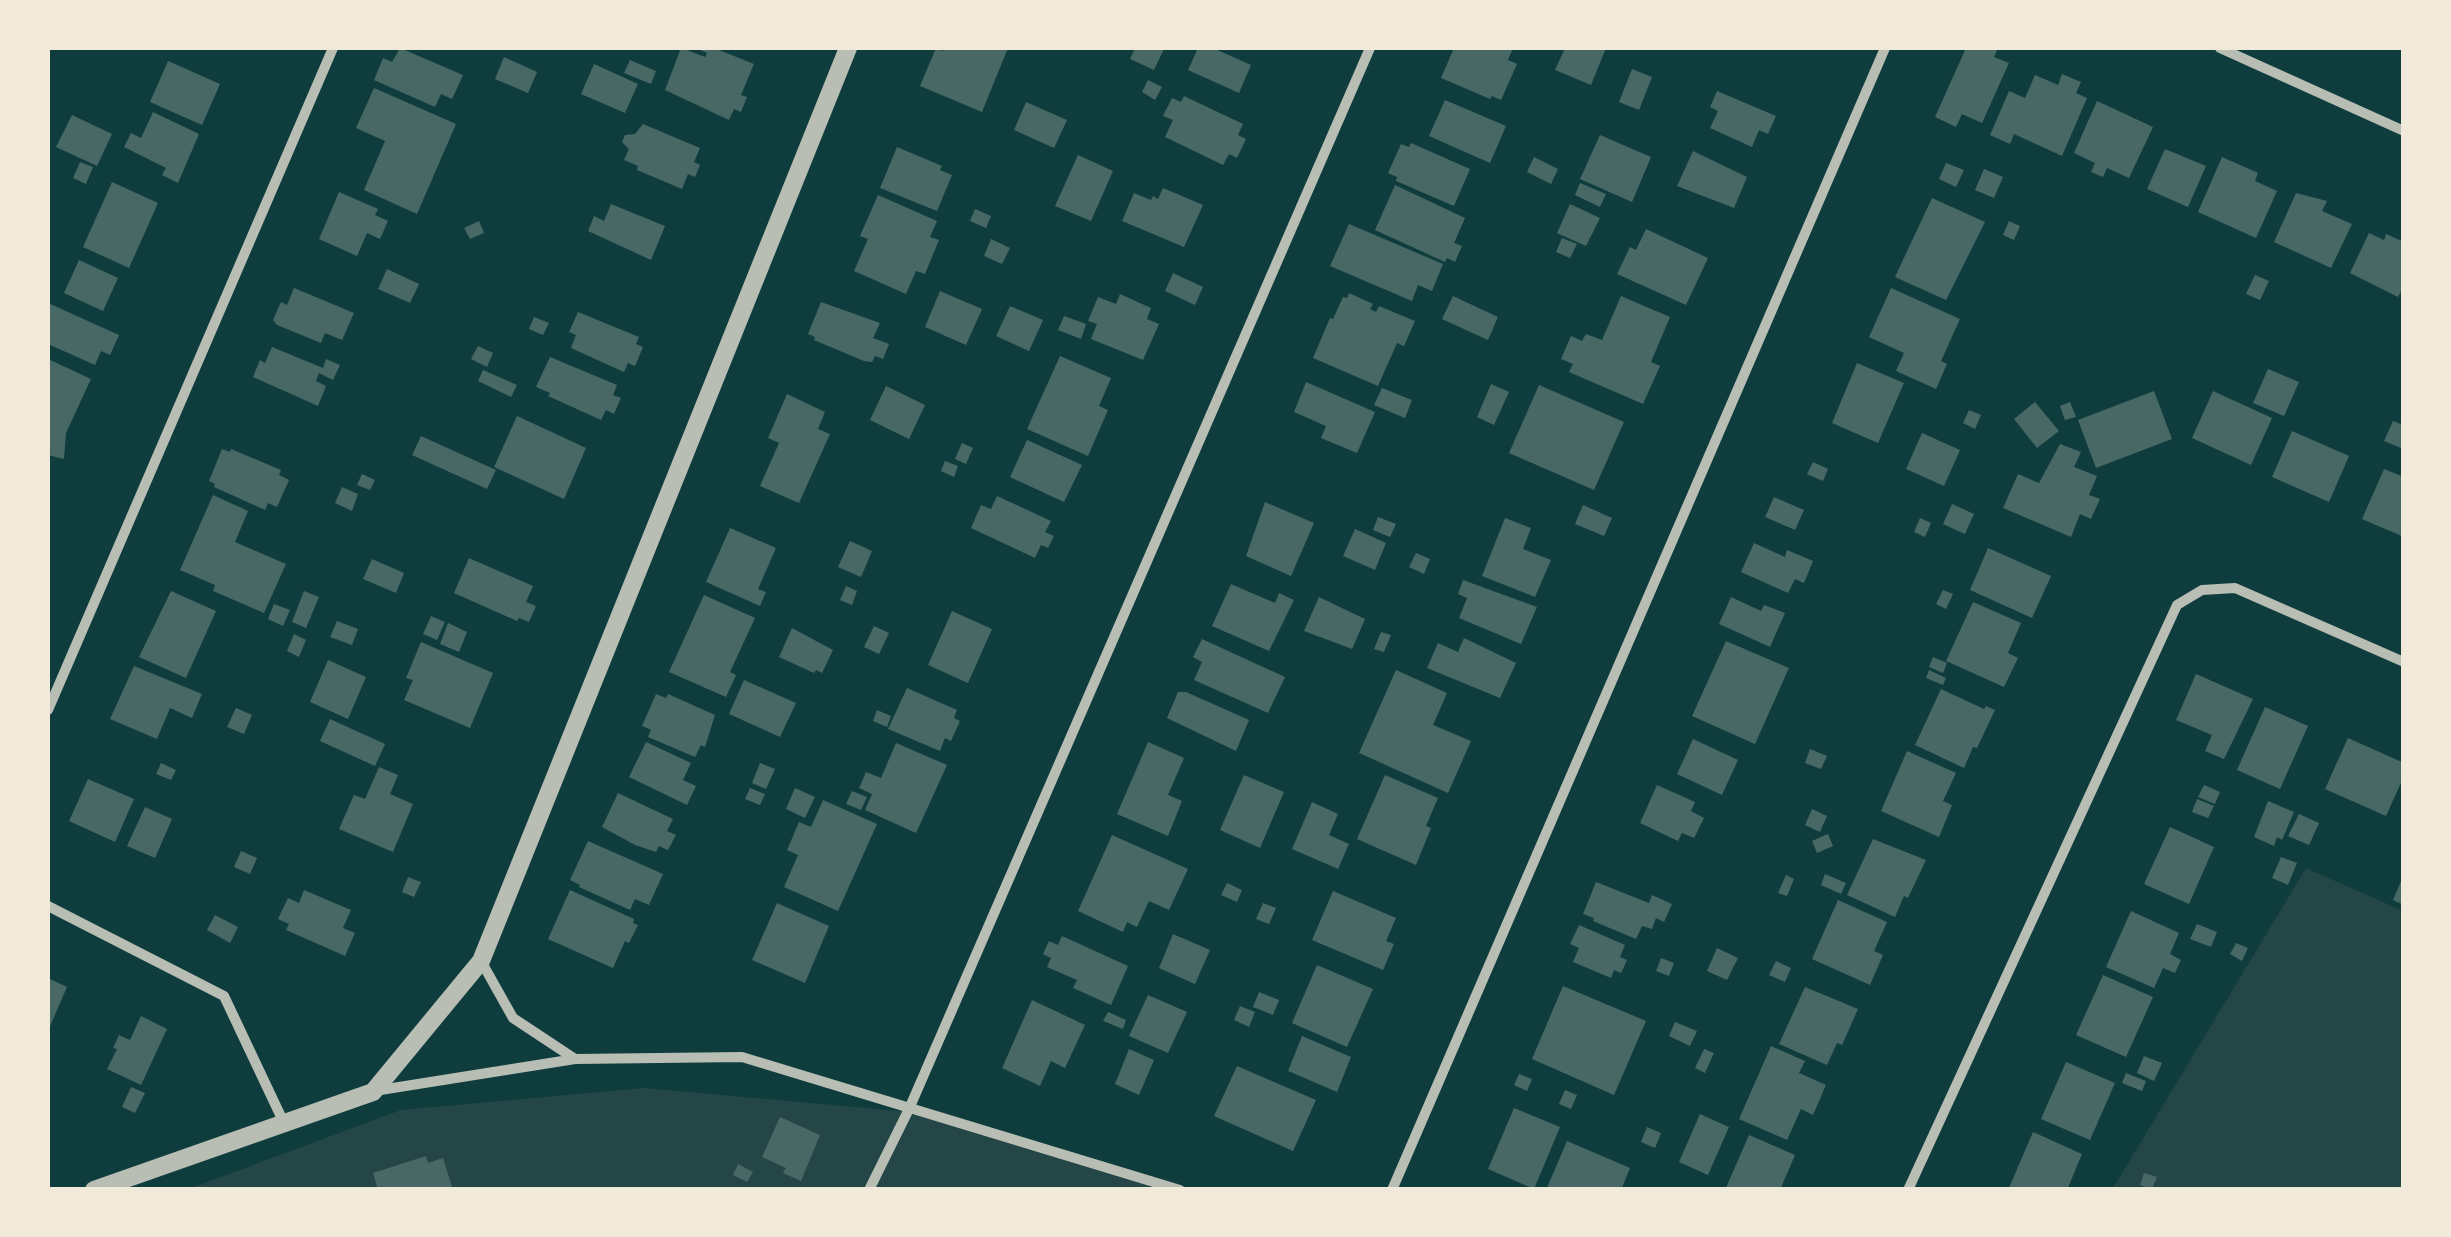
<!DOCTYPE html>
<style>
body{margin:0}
#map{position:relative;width:2451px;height:1237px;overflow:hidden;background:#0f3d3e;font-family:Roboto,sans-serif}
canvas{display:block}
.frame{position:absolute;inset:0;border:50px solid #f1e9da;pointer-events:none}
</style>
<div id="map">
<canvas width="2451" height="1237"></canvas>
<div class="frame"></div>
</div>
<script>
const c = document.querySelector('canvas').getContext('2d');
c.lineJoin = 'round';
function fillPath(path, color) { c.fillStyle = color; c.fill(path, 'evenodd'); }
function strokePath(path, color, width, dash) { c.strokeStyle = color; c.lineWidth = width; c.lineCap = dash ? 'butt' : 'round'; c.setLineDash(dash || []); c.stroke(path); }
fillPath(new Path2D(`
 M2306 868 2403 911V1189L2112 1190Z
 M644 1088 910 1112 1163 1190H186L401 1110Z`), '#244646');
fillPath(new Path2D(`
 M400 48 463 75 452 99 441 94 435 107 374 80 383 58 392 62Z
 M681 48 705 57 707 53 696 48H714L754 64 741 95 747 97 741 112 734 109 729 120 665 90Z
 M936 48 943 51 944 48H1008L982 112 920 86Z
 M1135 48 1164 49 1154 70 1130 59Z
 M1198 48H1213L1251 65 1239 93 1188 70Z
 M1454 48H1513L1508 60 1517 64 1501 100 1492 96 1490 99 1441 78Z
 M1565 48H1606L1591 85 1555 70Z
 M1966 48H1998L1994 57 2009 63 1982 123 1962 114 1956 127 1935 117Z
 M504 57 537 72 528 93 495 79Z
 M630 60 656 71 651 84 624 73Z
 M168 61 220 84 202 125 150 102Z
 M594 64 638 84 625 113 581 94Z
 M1632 69 1652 77 1639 110 1619 102Z
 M2062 74 2081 82 2076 93 2087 98 2062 156 2014 134 2010 144 1990 135 2009 91 2025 98 2035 75 2058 85Z
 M1148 80 1162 87 1155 100 1142 92Z
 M374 88 456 124 417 214 364 190 385 141 356 128Z
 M1717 91 1776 116 1768 134 1759 130 1752 147 1710 128 1718 111 1710 107Z
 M1184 96 1243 124 1238 135 1246 139 1237 158 1229 154 1223 165 1165 137 1173 120 1163 116 1172 98 1181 102Z
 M1445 100 1506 126 1490 163 1429 136Z
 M2097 101 2153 127 2129 178 2107 168 2103 177 2091 172 2095 163 2074 153Z
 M1026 102 1067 120 1054 148 1014 130Z
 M153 112 199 134 178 183 162 175 166 168 124 147 131 133 141 138Z
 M72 115 112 134 97 166 56 147Z
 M643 124 700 148 694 162 700 165 695 177 688 174 682 189 637 170 638 166 624 160 629 149 622 142 625 135 635 134Z
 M1600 135 1651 157 1632 202 1580 179Z
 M1411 143 1470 169 1454 206 1396 181 1397 177 1388 173 1401 144 1409 147Z
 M897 147 942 166 940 170 952 175 937 211 880 188Z
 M2165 149 2206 166 2188 207 2147 189Z
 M1693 151 1747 177 1734 208 1677 186Z
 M1078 155 1113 171 1091 221 1055 206Z
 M1534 157 1558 169 1551 184 1527 172Z
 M2222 157 2258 173 2255 181 2277 191 2256 238 2198 212Z
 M80 162 93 167 86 184 73 178Z
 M1946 163 1964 170 1956 187 1939 179Z
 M1984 169 2003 177 1994 198 1975 190Z
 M112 182 158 203 129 268 83 247Z
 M1580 183 1606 194 1600 207 1575 195Z
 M1395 185 1465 218 1454 243 1462 246 1455 262 1447 258 1445 262 1375 230Z
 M1163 188 1203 205 1184 247 1122 221 1134 193 1151 200 1153 196 1158 199Z
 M339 192 378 209 375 215 388 221 380 239 367 233 357 256 319 239Z
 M2296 193 2327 201 2322 211 2352 224 2331 268 2274 242Z
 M878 195 937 221 930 237 939 240 925 274 916 271 906 294 854 271 868 239 860 236Z
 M1932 198 1985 222 1946 300 1895 277Z
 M611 204 665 226 651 260 588 231 594 216 604 221Z
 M1570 204 1600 218 1586 246 1557 233Z
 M975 209 991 216 986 228 970 221Z
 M479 221 484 233 470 239 464 228Z
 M2009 221 2020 226 2014 240 2003 235Z
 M1349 224 1443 264 1432 291 1418 285 1412 301 1330 266Z
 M1646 229 1708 258 1686 305 1617 274 1630 247 1636 250Z
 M2369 233 2384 240 2386 234 2404 242V286L2398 297 2350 273Z
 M1562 238 1577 244 1570 258 1556 252Z
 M991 239 1010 248 1002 264 984 256Z
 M79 260 118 278 103 311 64 293Z
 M387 269 419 284 410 303 378 289Z
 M1173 273 1203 287 1195 305 1165 291Z
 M2255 275 2269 281 2260 300 2246 294Z
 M294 288 354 313 342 340 325 333 321 343 277 325 273 320 281 302 287 305Z
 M1891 288 1960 319 1941 361 1947 364 1936 389 1896 371 1904 353 1869 337Z
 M940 291 982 309 966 345 925 327Z
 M1349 293 1373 304 1370 309 1376 312 1379 306 1415 321 1404 346 1397 343 1378 386 1313 358 1330 318 1333 319 1343 297 1347 298Z
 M1120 294 1151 308 1147 319 1159 324 1143 360 1091 339 1097 324 1088 321 1098 297 1116 304Z
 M1453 296 1498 317 1488 340 1442 319Z
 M1621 296 1670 317 1651 362 1660 366 1643 404 1569 372 1573 364 1561 359 1571 336 1582 341 1586 334 1602 340Z
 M821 302 880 323 873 338 889 344 883 359 875 356 872 362 864 361 814 340 815 337 808 334Z
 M48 303 119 335 110 355 101 351 95 365 48 344Z
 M1010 306 1043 320 1029 351 996 336Z
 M578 312 639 337 636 344 643 347 635 366 628 363 624 372 571 348 576 335 569 332Z
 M1064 316 1086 324 1081 339 1058 330Z
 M534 317 549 323 543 335 529 329Z
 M478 346 493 353 487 367 471 359Z
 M272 347 323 368 326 359 340 365 333 380 319 373 316 381 326 386 318 406 253 377 260 360 265 363Z
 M1060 356 1111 378 1099 406 1108 410 1088 456 1027 429Z
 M550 357 617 385 613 395 621 398 614 414 606 410 601 420 548 396 550 393 536 387Z
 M48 359 91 379 66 433 64 459 48 455Z
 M1857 363 1904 383 1878 443 1832 423Z
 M2268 369 2299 382 2284 416 2253 403Z
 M483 370 517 385 511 397 478 381Z
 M1306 382 1375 412 1357 453 1321 438 1326 426 1294 412Z
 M1491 384 1509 392 1494 425 1477 417Z
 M1539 385 1624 422 1594 490 1509 453Z
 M886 386 925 405 909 439 870 420Z
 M1382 388 1412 400 1405 418 1374 405Z
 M2154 391 2172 439 2096 468 2078 420Z
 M2213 391 2272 418 2251 465 2192 438Z
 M787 394 825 412 818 429 830 434 799 503 760 486 779 443 768 438Z
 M2035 402 2059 431 2037 448 2014 419Z
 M2070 402 2076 417 2065 420 2060 406Z
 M1969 410 1981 415 1975 429 1963 423Z
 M517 416 586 448 564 499 494 467Z
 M2393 421 2404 425 2401 448 2384 441Z
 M2292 431 2349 456 2329 502 2272 477Z
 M1922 433 1960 450 1944 486 1906 469Z
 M421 436 496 470 487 489 412 455Z
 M1027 440 1082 465 1064 502 1010 477Z
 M962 443 973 448 966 464 955 459Z
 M2060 444 2081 452 2074 467 2097 476 2089 495 2100 499 2091 519 2080 514 2071 537 2003 508 2018 474 2039 483Z
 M222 449 230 452 231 449 281 470 279 475 289 480 277 507 268 503 265 510 214 487 215 484 209 481Z
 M945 461 958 466 954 477 941 471Z
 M1813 462 1828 469 1823 481 1807 474Z
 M2384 469 2404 477V537L2362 519Z
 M362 474 375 480 370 490 357 485Z
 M342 487 358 494 352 511 335 503Z
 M213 495 248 511 235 542 286 564 264 613 213 591 215 585 180 570Z
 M997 496 1051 521 1045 532 1054 536 1048 548 1041 545 1035 558 971 528 981 505 991 509Z
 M1774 497 1804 510 1795 530 1765 517Z
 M1265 502 1314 523 1291 576 1246 556Z
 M1952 504 1974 514 1965 534 1943 524Z
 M1583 505 1612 518 1604 536 1575 524Z
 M1378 517 1396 524 1390 537 1373 530Z
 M1505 518 1531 528 1523 549 1551 560 1535 597 1482 576Z
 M1920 518 1931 523 1925 537 1914 532Z
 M730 528 776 548 758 589 766 592 760 606 706 582Z
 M1355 529 1386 543 1375 570 1343 556Z
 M850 541 872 551 861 577 838 567Z
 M1754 543 1785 557 1787 550 1813 561 1804 583 1795 579 1788 593 1741 572Z
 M1988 548 2051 576 2032 618 1970 590Z
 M1416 553 1430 559 1424 574 1409 567Z
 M469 558 533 586 526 602 536 606 529 622 519 618 517 621 454 593Z
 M372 559 404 573 396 593 363 579Z
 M1463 580 1537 607 1521 644 1459 618 1467 598 1458 594Z
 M1231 584 1275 603 1279 593 1294 600 1269 651 1212 626Z
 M846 586 857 591 852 605 840 600Z
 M1943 590 1953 594 1946 609 1936 604Z
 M171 591 216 611 186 678 139 657Z
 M304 591 319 597 306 628 292 622Z
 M704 595 755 618 730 672 736 675 726 697 669 672Z
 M1319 597 1365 619 1352 649 1304 631Z
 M1731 597 1761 611 1764 605 1785 613 1770 647 1719 624Z
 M1973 602 2021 623 2008 653 2018 658 2004 687 1946 661Z
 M274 604 290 610 283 626 268 619Z
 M952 611 992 629 968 683 928 665Z
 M431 616 445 622 437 640 423 634Z
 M337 621 358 629 352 645 330 637Z
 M448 623 467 632 459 652 440 644Z
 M874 626 889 633 879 654 864 647Z
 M792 628 833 650 822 673 816 670 814 673 779 657Z
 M1381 632 1391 635 1384 652 1374 649Z
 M294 634 306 640 299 657 287 651Z
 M1464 638 1516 663 1500 698 1427 668 1438 643 1458 652Z
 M1202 639 1285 677 1268 713 1194 680 1202 662 1193 657Z
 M1726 641 1789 668 1755 744 1692 716Z
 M421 642 493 673 470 728 404 700 413 680 406 678Z
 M1933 657 1947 663 1943 673 1929 667Z
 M328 660 366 677 348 719 310 702Z
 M134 666 202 694 192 718 170 708 157 739 110 719Z
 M1396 670 1447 693 1433 725 1471 741 1448 793 1359 753Z
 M1929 670 1946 678 1943 685 1926 678Z
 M2196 674 2253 699 2224 759 2205 751 2212 735 2176 720Z
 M744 680 796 703 780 737 729 714Z
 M907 688 957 710 954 718 960 721 951 741 945 738 940 751 888 729Z
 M1941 689 1984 709 1986 706 1995 710 1977 748 1973 747 1964 768 1915 745Z
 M1178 692H1186L1249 720 1236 751 1167 718Z
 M656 694 666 698 668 694 715 715 705 747 701 745 695 757 648 737 651 730 642 726Z
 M2265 707 2308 726 2280 789 2237 770Z
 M236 708 252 715 244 734 227 727Z
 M877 710 891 716 887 727 873 721Z
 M330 719 385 744 375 766 320 741Z
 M2348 738 2404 763V776L2386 816 2325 789Z
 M1693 739 1738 760 1722 795 1677 774Z
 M646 742 691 763 683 780 696 786 687 805 629 777Z
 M1148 742 1184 758 1168 795 1182 801 1168 836 1117 814Z
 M896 743 947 765 916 833 865 810 872 794 859 788 866 772 881 778Z
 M1810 749 1827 756 1821 769 1805 763Z
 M1907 751 1956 773 1943 801 1952 805 1939 837 1881 811Z
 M161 763 176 770 171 780 156 774Z
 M760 763 775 769 766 789 752 783Z
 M379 767 398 775 390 794 413 804 393 852 339 829 354 795 365 799Z
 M1244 775 1284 792 1260 848 1220 830Z
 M1385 775 1438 798 1426 826 1431 828 1416 865 1357 839Z
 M88 779 134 799 115 842 69 821Z
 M1657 785 1695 802 1691 811 1704 818 1694 838 1682 833 1678 841 1640 823Z
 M2204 785 2220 792 2215 804 2198 797Z
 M750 788 765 794 760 805 745 799Z
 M795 788 815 797 805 818 786 809Z
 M852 791 867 797 861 810 846 804Z
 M618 793 673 819 667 831 676 835 668 850 659 846 656 852 635 845 602 827Z
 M2197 799 2214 806 2208 818 2192 812Z
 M823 800 877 824 838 911 784 887 798 855 787 850 799 822 811 827Z
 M2268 801 2294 812 2282 840 2277 837 2274 846 2254 837Z
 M1312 802 1338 814 1329 835 1349 844 1338 869 1292 849Z
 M145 807 172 819 155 858 127 846Z
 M1812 809 1827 816 1820 832 1805 825Z
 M2299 814 2319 823 2309 845 2288 836Z
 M2170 827 2214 847 2189 904 2144 884Z
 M1828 834 1833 846 1817 853 1812 841Z
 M1112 835 1188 869 1169 910 1149 901 1137 927 1127 922 1123 932 1078 911Z
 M1873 839 1926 860 1908 898 1904 896 1895 917 1847 895Z
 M588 841 663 874 649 905 635 899 630 910 579 887 580 885 570 880Z
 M241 851 257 858 250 874 234 867Z
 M2281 857 2297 863 2288 885 2272 878Z
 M1825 874 1846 883 1841 894 1821 885Z
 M2404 874V905L2393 900Z
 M1786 875 1794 879 1787 896 1778 893Z
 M408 877 421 882 414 897 402 892Z
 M1596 882 1649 903 1652 895 1672 904 1664 922 1656 918 1652 929 1642 926 1636 939 1593 921 1594 918 1583 914Z
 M1227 883 1242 890 1237 902 1221 895Z
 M304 890 351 910 343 928 355 933 345 956 286 930 289 924 278 919 288 898 299 903Z
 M570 890 634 919 633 923 638 925 629 943 625 941 613 968 548 939Z
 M1333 891 1396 918 1386 941 1394 944 1383 970 1312 940Z
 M1838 900 1887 922 1874 951 1883 955 1870 985 1812 959Z
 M777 903 829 926 805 983 752 960Z
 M1263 903 1276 908 1269 924 1256 919Z
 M2131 911 2179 933 2170 954 2181 960 2175 973 2163 968 2154 988 2106 967Z
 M215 915 238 927 230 943 207 930Z
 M2197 924 2217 932 2211 947 2190 939Z
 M1579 925 1625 945 1620 957 1627 960 1621 973 1614 970 1611 978 1573 962 1579 948 1570 944Z
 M1173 934 1210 950 1195 984 1159 968Z
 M1062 936 1128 966 1111 1005 1073 988 1077 980 1047 967 1051 958 1043 954 1049 941 1058 945Z
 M2236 943 2248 948 2242 961 2230 954Z
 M1717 948 1738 958 1727 980 1707 971Z
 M1661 958 1674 963 1669 976 1656 971Z
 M1776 961 1791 968 1785 982 1769 975Z
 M1317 965 1373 989 1347 1047 1292 1023Z
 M2103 975 2153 997 2126 1057 2076 1035Z
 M48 978 67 987 48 1031Z
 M1563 986 1646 1021 1614 1095 1532 1059Z
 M1805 987 1858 1009 1842 1045 1837 1043 1827 1065 1779 1044Z
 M1259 992 1279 1000 1273 1015 1253 1007Z
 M1148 995 1187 1012 1168 1053 1129 1036Z
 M1032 1000 1085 1025 1065 1068 1051 1061 1040 1086 1002 1068Z
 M1240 1006 1255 1012 1249 1027 1234 1020Z
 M1108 1012 1126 1020 1123 1029 1103 1021Z
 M141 1016 167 1029 141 1085 107 1069 117 1049 113 1048 119 1035 130 1040Z
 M1675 1022 1697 1031 1690 1046 1669 1036Z
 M1302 1036 1351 1057 1337 1092 1288 1071Z
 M1771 1046 1805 1061 1799 1073 1826 1085 1813 1115 1801 1109 1787 1140 1739 1119Z
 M1129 1049 1154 1060 1139 1095 1115 1084Z
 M1704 1049 1714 1053 1705 1073 1695 1068Z
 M2144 1056 2162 1063 2154 1081 2137 1073Z
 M2066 1062 2115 1083 2090 1140 2041 1119Z
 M1237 1066 1316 1100 1293 1151 1214 1116Z
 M2126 1073 2146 1081 2142 1091 2122 1083Z
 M1519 1074 1532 1079 1527 1091 1514 1085Z
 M131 1087 145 1093 135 1113 122 1107Z
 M1565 1090 1577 1095 1571 1109 1559 1104Z
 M1514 1108 1560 1127 1534 1189 1488 1169Z
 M1700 1114 1729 1127 1708 1175 1679 1162Z
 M780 1117 820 1135 801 1181 783 1173 786 1168 762 1157Z
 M1647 1127 1661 1133 1655 1148 1641 1142Z
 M2033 1132 2082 1154 2067 1190H2008Z
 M1749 1135 1795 1155 1780 1190H1725Z
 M1567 1141 1630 1168 1621 1190H1546Z
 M426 1156 428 1163 443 1158 453 1190H378L373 1173Z
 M738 1164 753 1172 747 1182 733 1175Z
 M2144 1173 2157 1177 2152 1189 2140 1185Z`), '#486865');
strokePath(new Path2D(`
 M2220 48 2404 131
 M48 710 333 48
 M48 906 224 996 284 1123
 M481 961 513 1018 575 1059
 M374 1091 575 1059 742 1057 1180 1190
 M869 1190 909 1109 1370 48
 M1392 1190 1885 48
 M1908 1190 2177 605 2202 590 2235 588 2404 662`), '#b8beb3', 10);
strokePath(new Path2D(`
 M94 1190 373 1092 481 961 848 48`), '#b8beb3', 18);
</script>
